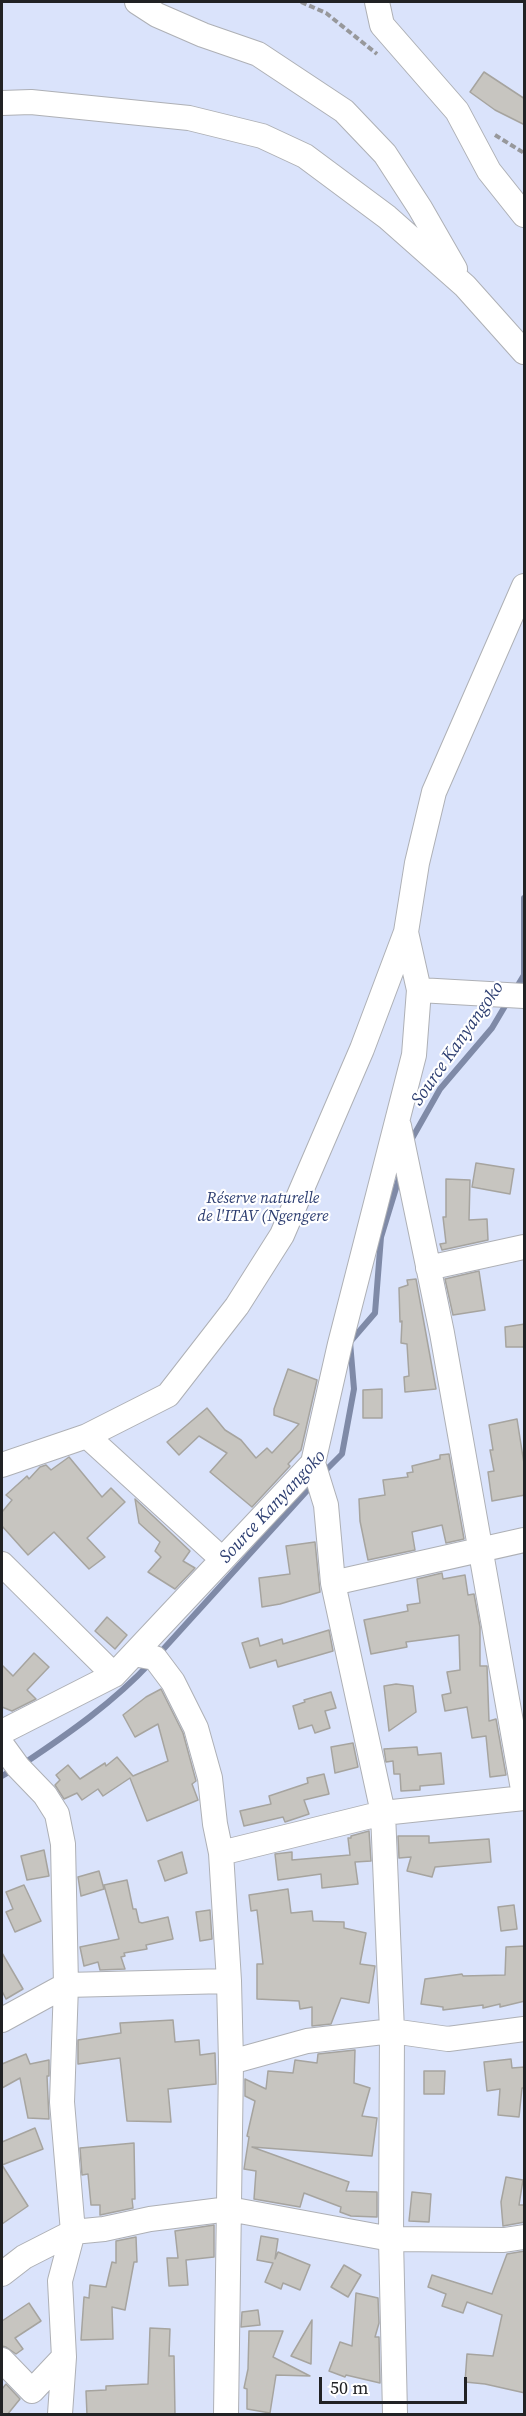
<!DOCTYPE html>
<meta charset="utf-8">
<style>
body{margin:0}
#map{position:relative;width:526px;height:2416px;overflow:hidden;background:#fafbfe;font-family:"Source Serif 4",serif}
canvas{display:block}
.frame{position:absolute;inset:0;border:3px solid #212224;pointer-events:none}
.scale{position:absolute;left:319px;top:2377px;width:148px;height:27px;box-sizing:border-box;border:3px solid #212224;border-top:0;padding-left:8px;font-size:18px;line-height:21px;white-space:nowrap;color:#212224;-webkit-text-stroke:4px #fff;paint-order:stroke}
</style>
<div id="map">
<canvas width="526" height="2416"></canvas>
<div class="frame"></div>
<div class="scale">50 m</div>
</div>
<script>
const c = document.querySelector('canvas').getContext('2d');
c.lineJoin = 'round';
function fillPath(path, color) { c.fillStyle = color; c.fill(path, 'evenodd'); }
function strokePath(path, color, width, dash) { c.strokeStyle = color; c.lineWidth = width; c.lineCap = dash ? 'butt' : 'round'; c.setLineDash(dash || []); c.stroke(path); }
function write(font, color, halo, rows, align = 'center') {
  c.font = font + ' "Source Serif 4",serif'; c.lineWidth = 4.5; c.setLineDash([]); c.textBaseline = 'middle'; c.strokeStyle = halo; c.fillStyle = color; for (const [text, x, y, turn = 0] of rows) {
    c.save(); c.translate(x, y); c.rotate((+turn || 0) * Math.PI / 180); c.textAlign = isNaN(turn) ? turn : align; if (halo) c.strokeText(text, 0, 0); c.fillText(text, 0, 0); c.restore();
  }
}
fillPath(new Path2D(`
 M2 2H524V2414H2Z`), '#dae3fb');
strokePath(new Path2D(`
 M515 990 524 975V898
 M410 1142 440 1089 492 1028 508 1001
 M323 1473 342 1454 354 1389 350 1342 375 1313 381 1237 400 1175
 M158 1655 314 1483
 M23 1764C68 1734 114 1702 151 1662
 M2 1776 14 1769`), '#7f8aa7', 6);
const building = new Path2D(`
 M484 72 525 99V125L495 110 470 92Z
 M476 1163 514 1169 510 1194 472 1187Z
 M446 1179 470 1180 469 1220 487 1219 488 1240 442 1250 440 1244 446 1243 443 1217H446Z
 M479 1271 485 1310 453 1315 445 1279Z
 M416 1279 436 1389 405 1392 404 1377 409 1376 407 1344 401 1343 402 1321 400 1322 399 1288 408 1285 407 1280Z
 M525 1324V1347H506L505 1327Z
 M288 1369 317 1380 301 1450 288 1464 290 1466 252 1507 210 1472 227 1453 199 1436 179 1455 167 1442 207 1408 225 1430 241 1440 256 1458 267 1448 272 1453 299 1424 274 1415V1409Z
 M382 1389V1418H363V1390Z
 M517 1419 525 1470V1495L492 1501 488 1472 494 1471 490 1450H493L489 1425Z
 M449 1454 464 1539 446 1543 442 1525 412 1532 415 1550 368 1560 360 1521 359 1499 385 1495 383 1480 408 1477 407 1473 413 1472 412 1466 440 1459V1455Z
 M69 1457 102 1497 111 1488 125 1502 87 1538 105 1557 89 1569 54 1532 28 1555 2 1526V1512L12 1500 6 1495 27 1476 29 1479 40 1467 46 1465 51 1470Z
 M135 1499 190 1551 183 1561 195 1568 175 1589 148 1572 161 1557 155 1551 160 1542 139 1523Z
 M315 1542 320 1592 280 1604 262 1607 259 1578 290 1574 286 1546Z
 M442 1573 443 1579 465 1575 468 1595 474 1594 480 1627V1666H487L489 1721 496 1719 506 1775 490 1777 486 1736 472 1738 467 1707 445 1711 442 1695 451 1693 447 1672 460 1670 459 1635 406 1642 407 1647 371 1654 364 1620 408 1611 407 1605 420 1603 417 1579Z
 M107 1617 127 1635 115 1649 95 1631Z
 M329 1630 333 1651 278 1667 276 1660 250 1668 242 1643 258 1638 260 1646 282 1639 283 1644Z
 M34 1653 49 1667 27 1690 36 1699 12 1711 2 1707V1665L13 1676Z
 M396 1684 413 1686 416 1712 389 1731 384 1686Z
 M161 1689 183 1733 196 1781 192 1784 198 1800 147 1821 130 1778 103 1796 98 1789 82 1800 77 1793 64 1799 55 1785 60 1780 56 1775 68 1765 80 1779 105 1763 106 1766 117 1757 133 1776 168 1761 158 1724 135 1737 123 1715 146 1697Z
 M331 1692 336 1708 325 1711 330 1728 315 1733 312 1725 299 1729 293 1706 305 1702 304 1700Z
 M353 1743 358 1767 335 1773 331 1747Z
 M417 1747 418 1755 441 1753 444 1784 420 1786V1790L401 1791 400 1774H394L393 1761 386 1762 384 1749Z
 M324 1774 329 1794 304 1800 309 1814 285 1822 283 1817 244 1826 240 1811 271 1804 269 1796 308 1783 307 1778Z
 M369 1831 371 1861 355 1862 358 1884 322 1888 321 1874 278 1880 275 1854 292 1852V1860L350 1855 348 1838H351V1836Z
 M398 1836H429V1843L489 1839 491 1862 435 1867 432 1877 407 1871 411 1857 399 1858Z
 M44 1850 49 1876 27 1880 21 1856Z
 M182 1852 187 1873 165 1881 158 1861Z
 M99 1871 104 1889 81 1896 78 1877Z
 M127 1880 133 1909H136L139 1922 142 1923 168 1917 173 1939 146 1945 147 1949 124 1953 125 1956 121 1957 125 1969 100 1970 98 1962 84 1966 80 1947 119 1939 104 1885Z
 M24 1885 41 1921 15 1932 6 1912 13 1909 6 1892Z
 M288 1889 291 1913 312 1911 313 1921 344 1922V1928L366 1933 360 1964 375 1966 369 2003 341 1998 331 2024 312 2026V2007L300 2009 299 2001 257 1999V1964H263L257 1910 251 1911 249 1895Z
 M514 1905 517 1929 501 1931 498 1907Z
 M210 1910 212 1939 200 1941 196 1912Z
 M525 1946V2001L500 2007V2004L483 2008V2005L443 2010V2007L421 2004 425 1979 462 1974 463 1976 505 1975 506 1947Z
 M2 1953 23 1989 6 1999 2 1991Z
 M173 2020 175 2042 199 2040 200 2055 215 2053 216 2084 168 2089 171 2122 127 2121 120 2058 78 2064V2040L121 2033 120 2023Z
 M355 2050 354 2083 370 2088 362 2116 377 2118 372 2156 252 2147 349 2182 346 2191 377 2192V2217L351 2216 340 2212 341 2207 304 2193 300 2207 254 2199 256 2171 244 2169 249 2137 247 2136 255 2101 245 2096V2079L266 2089 268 2071 293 2073 295 2060 317 2063 318 2054Z
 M26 2054 30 2064 49 2060V2076H47L49 2119 28 2118 20 2078 2 2088V2064Z
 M511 2059 512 2068 525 2067V2088H522L519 2117 498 2115 500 2089 487 2091 484 2062Z
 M424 2071H445L444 2094H424Z
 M35 2128 43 2149 2 2165 28 2206 2 2224V2142Z
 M134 2143 135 2199H132L133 2208 100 2215V2205H91L88 2174 82 2175 80 2148Z
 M506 2177 523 2180 519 2205H525V2222L503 2226 501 2202Z
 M412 2192 431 2194 429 2222 409 2221Z
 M214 2225V2257L186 2260 188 2285 169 2286 167 2258H178L175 2231Z
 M261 2236 278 2239 275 2259 278 2252 310 2265 300 2290 283 2283 281 2289 265 2282 273 2263 257 2260Z
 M136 2237 137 2262H134L125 2310 112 2307 113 2339 81 2340 84 2297 89 2298 90 2285 106 2287 112 2262 116 2263V2241Z
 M525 2251V2393L485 2384 465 2382 467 2354 493 2356 502 2315 467 2302 463 2313 442 2306 446 2294 428 2287 432 2275 492 2294 507 2254Z
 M344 2265 361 2275 348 2297 331 2287Z
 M356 2293 378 2298 379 2323 375 2337H379L380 2383 346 2375 345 2377 329 2371 340 2342 352 2346Z
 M29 2303 41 2321 15 2338 23 2349 16 2354 6 2347 2 2346V2321Z
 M258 2310 260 2325 241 2327 242 2312Z
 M312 2320 311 2364 291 2356Z
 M150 2328 170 2329 169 2356H174L175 2415H87L86 2391 106 2390V2386L148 2384Z
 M249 2331H283L273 2357 310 2376 276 2375 270 2413 247 2409V2389L244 2388 248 2369Z
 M6 2384 20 2399 7 2415H2V2389Z`);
fillPath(building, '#c7c5c0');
strokePath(building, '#a6a49f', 1.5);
const minor = new Path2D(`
 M137 2 157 15 203 35 258 54 344 111 385 154 420 208 455 269
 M377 2 382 25 457 111 489 171 524 215
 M2 103 31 102 189 118 262 136 305 156 387 217 465 286 524 352
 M419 990 524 996
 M399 1126 442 1333 524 1795
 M428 1268 524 1247
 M87 1436 222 1559
 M2 1465 87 1436 168 1395 237 1306 282 1235 362 1049 406 932 417 863 434 792 524 586
 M2 1564 114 1675
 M333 1583 524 1540
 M134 1654 155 1658 173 1682 196 1728 210 1778 215 1824 221 1853 229 1981 231 2062 226 2414
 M2 1732 114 1675 313 1463
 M2 1745 18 1767 45 1795 57 1814 63 1844 66 1985 62 2102 73 2232 60 2281 64 2357 60 2414
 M221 1853 383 1813 524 1798
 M2 2020 66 1985 229 1981
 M231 2062 307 2041 392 2031 448 2039 524 2029
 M2 2274 24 2257 73 2232 104 2229 150 2219 229 2209 391 2239 504 2240 524 2237
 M2 2360 32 2391 64 2357
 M395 2414 391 2239 392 2031 383 1813 333 1583 326 1505 313 1463 340 1344 414 1055 419 990 406 932`);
strokePath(minor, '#aeb0b5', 26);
strokePath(new Path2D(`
 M301 2 326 13 377 54
 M495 135 524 153`), '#97989b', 4, [6, 3]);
strokePath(minor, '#fff', 24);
write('italic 16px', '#2d3e71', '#fff', [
 ["Réserve naturelle",263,1199],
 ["de l'ITAV (Ngengere",263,1217]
]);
write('italic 18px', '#2e3f72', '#fff', [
 ["Source Kanyangoko",458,1044,-55],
 ["Source Kanyangoko",273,1507,-47]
]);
</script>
